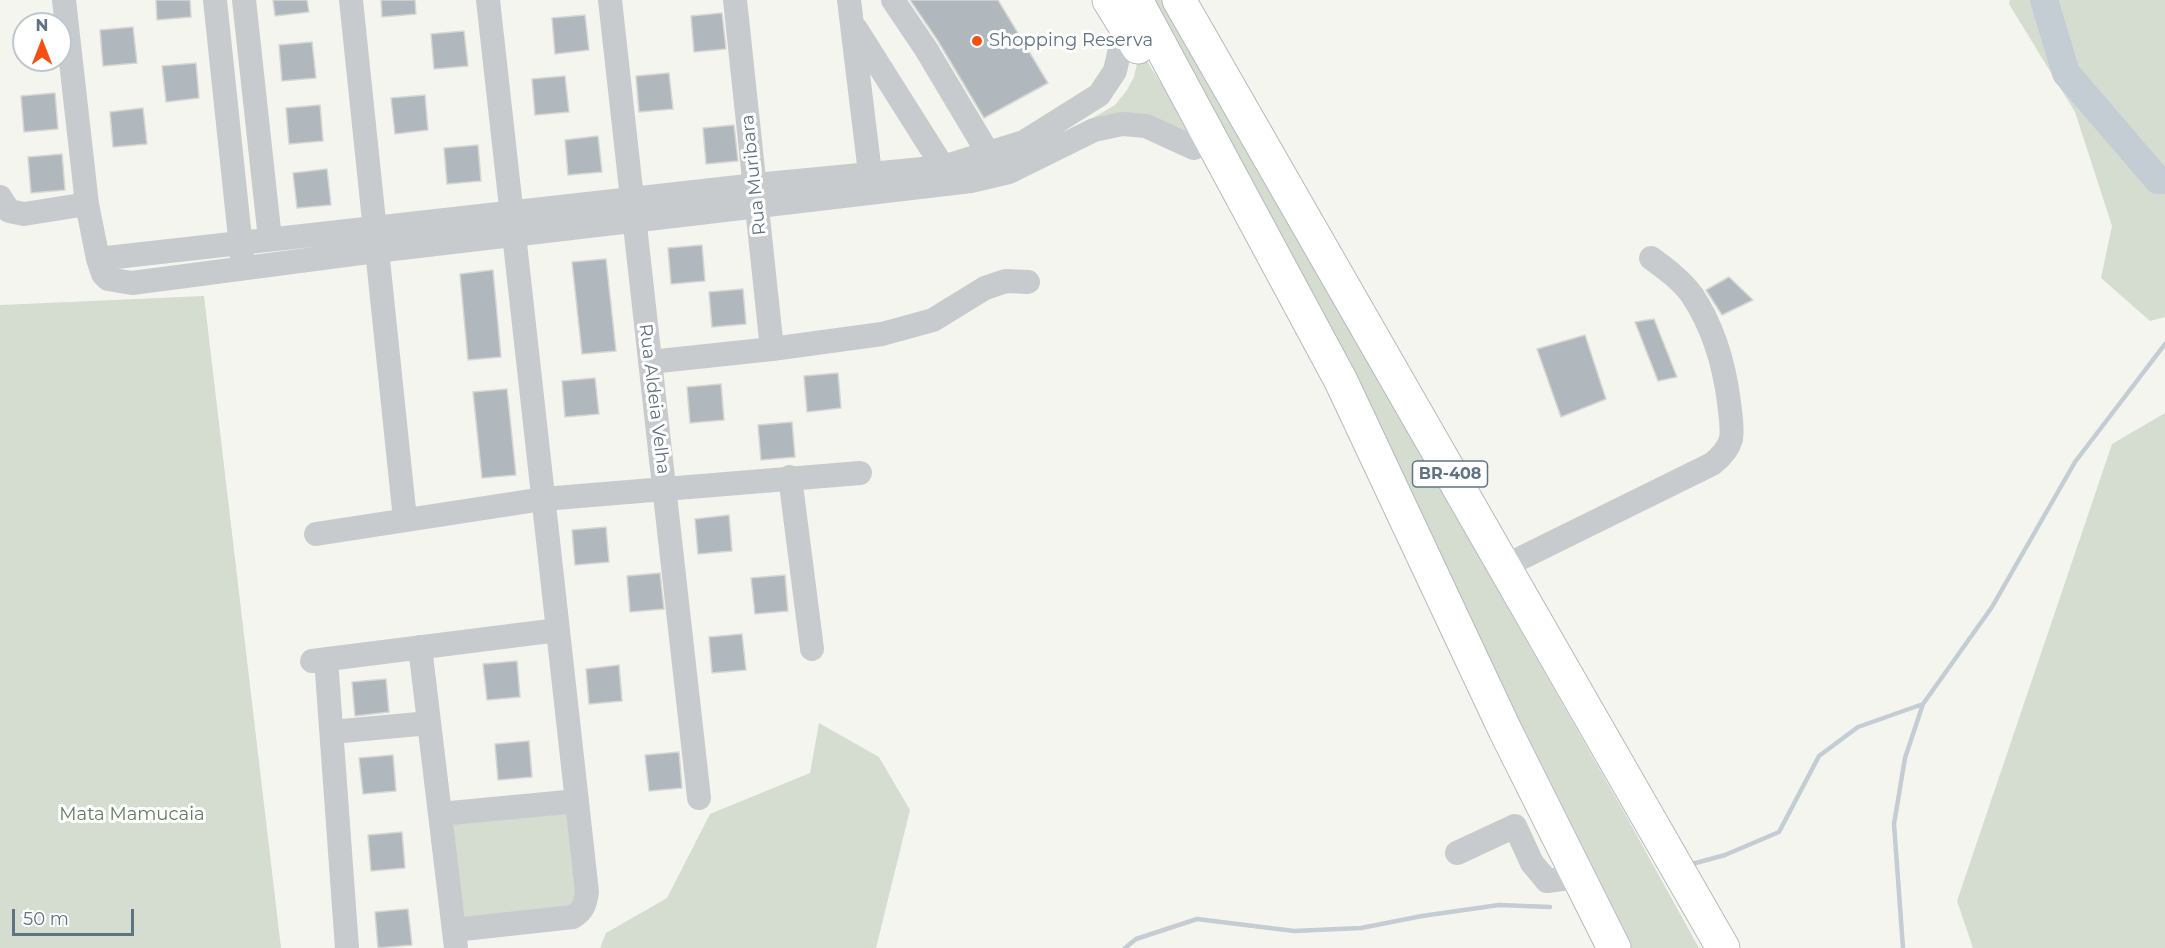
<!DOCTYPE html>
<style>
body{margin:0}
#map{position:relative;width:2165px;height:948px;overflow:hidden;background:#f5f5f0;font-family:Montserrat,sans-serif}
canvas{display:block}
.north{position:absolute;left:12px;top:12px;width:60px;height:60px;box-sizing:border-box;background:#fff;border:2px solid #bfc7ce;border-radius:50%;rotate:0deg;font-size:16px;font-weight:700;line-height:24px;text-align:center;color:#607384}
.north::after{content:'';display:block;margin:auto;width:21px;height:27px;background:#f64f0f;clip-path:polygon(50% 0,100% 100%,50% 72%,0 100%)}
.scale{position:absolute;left:12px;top:909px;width:122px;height:27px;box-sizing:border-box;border:3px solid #607384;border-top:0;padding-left:8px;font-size:18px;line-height:21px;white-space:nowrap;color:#607384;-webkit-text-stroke:4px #fff;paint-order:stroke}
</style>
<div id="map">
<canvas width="2165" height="948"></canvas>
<div class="north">N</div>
<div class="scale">50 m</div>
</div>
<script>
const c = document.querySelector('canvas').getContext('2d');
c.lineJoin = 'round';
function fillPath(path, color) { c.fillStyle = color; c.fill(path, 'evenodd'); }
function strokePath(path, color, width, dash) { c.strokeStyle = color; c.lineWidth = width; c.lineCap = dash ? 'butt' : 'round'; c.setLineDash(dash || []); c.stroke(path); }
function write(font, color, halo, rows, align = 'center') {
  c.font = font + ' Montserrat,sans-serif'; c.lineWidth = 6; c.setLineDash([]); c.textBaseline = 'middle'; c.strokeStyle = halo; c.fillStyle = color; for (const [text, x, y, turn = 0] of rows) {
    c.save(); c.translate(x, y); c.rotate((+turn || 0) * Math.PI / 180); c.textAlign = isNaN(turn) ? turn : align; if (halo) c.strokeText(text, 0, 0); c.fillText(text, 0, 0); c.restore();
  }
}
fillPath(new Path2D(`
 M1144 0H1162L1625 814 1699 948H1624Z
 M2010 0H2165V317L2150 321 2101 278 2112 226 2075 112 2009 4Z
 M1140 50 1197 140 1164 122 1031 159 962 174 1022 156 1058 138 1115 105 1127 90 1134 77Z
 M204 296 281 948H0V305Z
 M2165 413V948H1973L1957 901 2112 444Z
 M819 723 879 757 910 810 876 948H600L606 933 667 898 710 814 810 773Z
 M565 809 570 814 582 893 571 909 466 922 459 917 451 828 454 824Z`), '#d4ddd0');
strokePath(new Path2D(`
 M1692 864 1725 855 1779 832 1819 756 1858 727 1923 704
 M1125 948 1136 939 1197 919 1294 931 1361 928 1422 916 1499 905 1550 907
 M1903 948 1894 824 1905 758 1923 704 1992 607 2075 462 2165 344`), '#c4cdd3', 4.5);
strokePath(new Path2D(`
 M2044 0 2066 73 2158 180H2165`), '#c4cdd3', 28);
const building = new Path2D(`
 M156 0H190L191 17 157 20Z
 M273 0H307L309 12 275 16Z
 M381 0H415L416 14 382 17Z
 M910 0H998L1048 83 984 118 938 41Z
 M722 13 726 49 694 52 691 16Z
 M585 15 589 50 555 54 552 18Z
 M133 27 137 63 103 66 100 30Z
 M464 31 468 66 434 69 431 34Z
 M312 42 316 78 282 81 279 45Z
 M196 63 199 98 166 102 162 66Z
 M669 73 673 109 639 112 636 76Z
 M565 76 569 112 535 115 532 79Z
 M55 93 58 129 24 132 21 96Z
 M425 95 428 130 395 134 391 98Z
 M320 105 323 141 289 144 286 108Z
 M143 108 147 144 113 147 110 112Z
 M734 125 738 161 706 164 703 128Z
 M598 136 602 172 568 175 565 140Z
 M478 145 481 181 447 184 444 148Z
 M62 154 65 190 31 193 28 157Z
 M327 169 331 205 297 208 293 173Z
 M702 245 705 281 671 284 668 248Z
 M606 259 616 351 582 354 572 262Z
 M493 270 501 357 468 360 460 274Z
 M1729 277 1753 300 1722 315 1706 290Z
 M743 289 746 324 712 327 709 292Z
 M1654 319 1677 377 1658 381 1635 322Z
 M1585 335 1606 399 1561 417 1537 349Z
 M838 373 841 408 807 412 804 376Z
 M595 378 599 414 565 417 562 381Z
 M721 384 724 420 690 423 687 387Z
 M507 389 516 475 482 478 473 392Z
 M792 422 795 457 761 460 758 425Z
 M729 515 732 551 698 554 695 519Z
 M606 527 609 562 575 565 572 530Z
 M660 573 664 609 630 612 627 576Z
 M785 575 788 611 755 614 751 578Z
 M742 634 746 670 712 673 709 637Z
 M517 661 520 697 487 700 483 664Z
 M619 665 622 701 589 704 586 669Z
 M386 679 389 712 355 716 352 682Z
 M529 741 532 777 498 780 495 744Z
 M679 752 682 788 649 791 645 755Z
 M393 755 396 791 363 794 359 758Z
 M402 832 405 868 371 871 368 835Z
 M408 909 412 945 378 948 375 912Z`);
fillPath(building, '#b1b8bd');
strokePath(building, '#d6d6d3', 1.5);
const highway = new Path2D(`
 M1109 0 1138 47
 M1136 0 1341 381 1505 730 1614 948
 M1179 0 1723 948`);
strokePath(highway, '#b7babd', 35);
strokePath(new Path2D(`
 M64 0 87 204 98 259 103 274 108 279 132 283 376 251 971 181 1009 172 1094 130 1122 124 1146 126 1194 148
 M215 0 242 257
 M244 0 270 239
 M351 0 405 519
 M610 0C638 266 670 532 699 798
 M735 0 772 349
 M849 0 870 173
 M893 0 926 49 988 153
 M856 29 943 167
 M0 197 9 211 24 214 87 204
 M98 259 756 185 943 167 1024 142 1099 95 1115 71 1125 27
 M650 362 772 349 882 334 933 320 985 288 1006 281 1028 282
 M790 477 812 649
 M316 534 543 499 860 473
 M1503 567 1712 464C1721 457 1728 450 1731 439 1733 427 1730 413 1729 402 1724 363 1714 328 1692 295 1681 280 1666 269 1651 258
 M420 647 456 948
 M326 659 347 948
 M312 661 558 630
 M332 732 429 723
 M440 814 577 801
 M1457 853 1515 826 1532 863 1547 881 1578 877
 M454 930 573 917C584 910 585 904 587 892L488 0`), '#c8cbce', 24);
strokePath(highway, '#fff', 33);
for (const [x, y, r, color] of [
 [977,41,6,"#f64f0f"]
]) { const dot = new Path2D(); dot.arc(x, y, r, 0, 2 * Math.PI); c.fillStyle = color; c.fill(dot); strokePath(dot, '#fff', 2); }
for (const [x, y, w] of [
 [1450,474,75]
]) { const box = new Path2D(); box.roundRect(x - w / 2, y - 13, w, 26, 4.5); c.fillStyle = '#fff'; c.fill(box); strokePath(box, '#607384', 1.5); }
write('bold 16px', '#607384', null, [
 ["BR-408",1450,474]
]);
write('18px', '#607384', '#fff', [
 ["Shopping Reserva",989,41]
], 'left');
write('18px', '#607384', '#fff', [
 ["Rua Muribara",754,175,-96],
 ["Rua Aldeia Velha",654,399,83]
]);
write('18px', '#647b60', '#fff', [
 ["Mata Mamucaia",132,815]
]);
</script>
